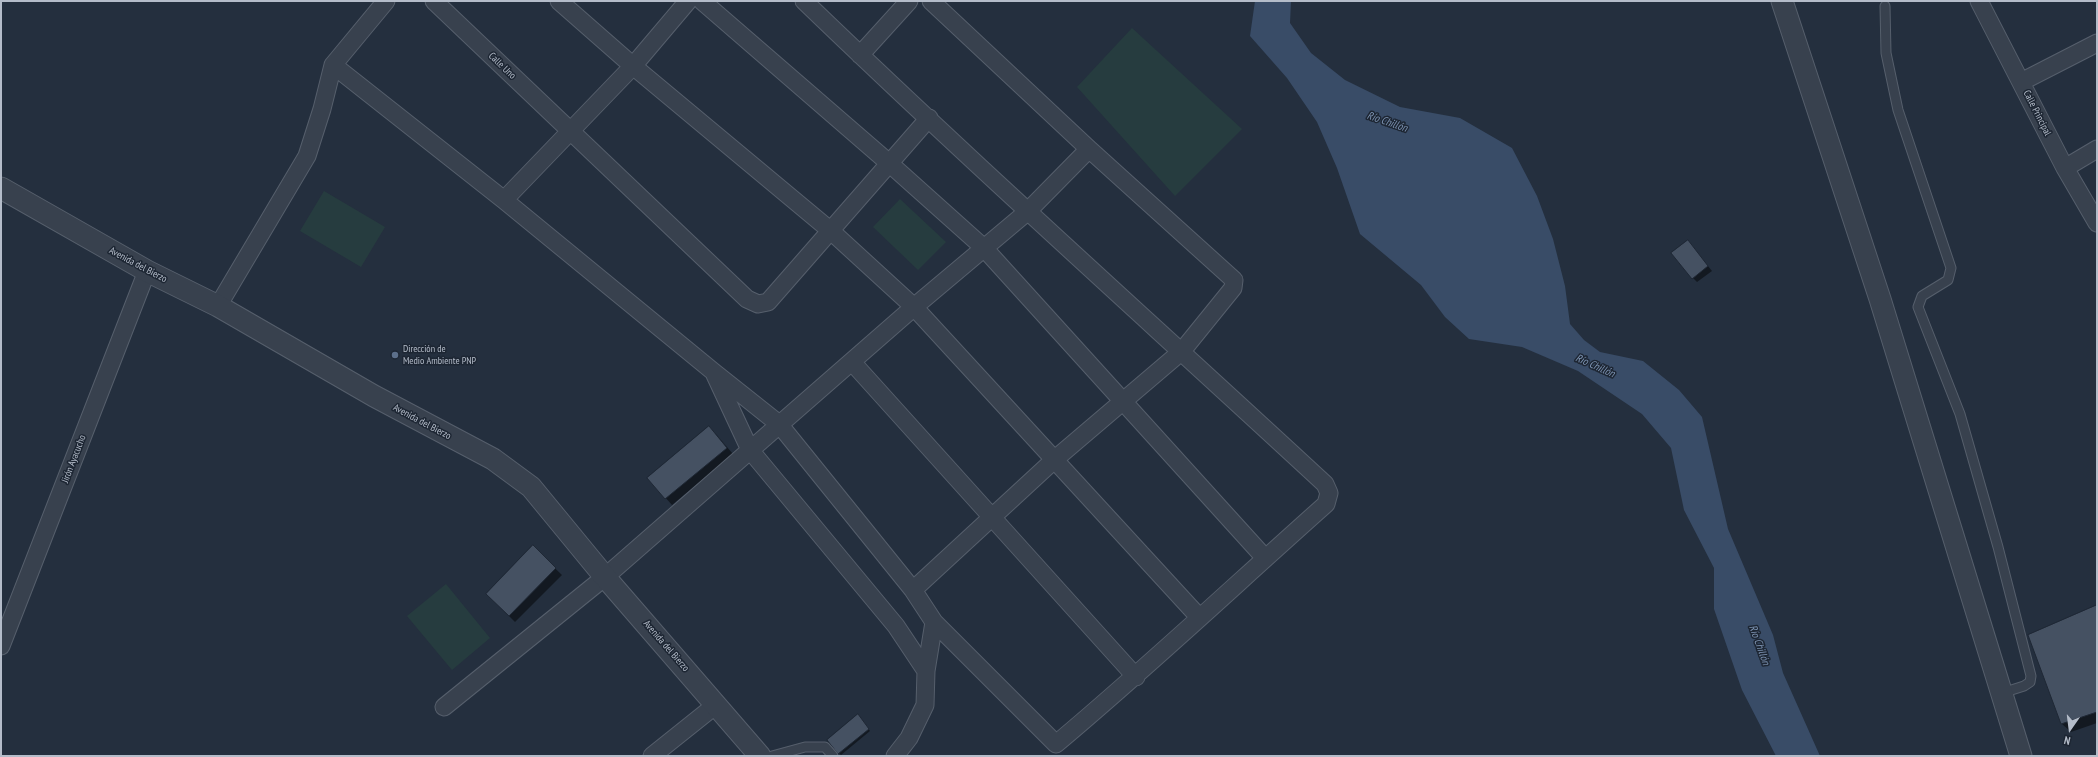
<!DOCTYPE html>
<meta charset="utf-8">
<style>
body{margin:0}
#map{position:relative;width:2098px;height:757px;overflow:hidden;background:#242f3e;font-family:"PT Sans Narrow",sans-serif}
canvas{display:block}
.frame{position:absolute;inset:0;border:2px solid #b4bcc9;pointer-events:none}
.north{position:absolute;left:2050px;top:709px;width:40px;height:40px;-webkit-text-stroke:3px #1d2633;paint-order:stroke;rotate:194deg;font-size:11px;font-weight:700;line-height:16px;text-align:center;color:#b4bcc9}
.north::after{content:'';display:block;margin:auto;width:14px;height:18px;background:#b4bcc9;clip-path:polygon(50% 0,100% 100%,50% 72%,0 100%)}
</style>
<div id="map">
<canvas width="2098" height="757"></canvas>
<div class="frame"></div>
<div class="north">N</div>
</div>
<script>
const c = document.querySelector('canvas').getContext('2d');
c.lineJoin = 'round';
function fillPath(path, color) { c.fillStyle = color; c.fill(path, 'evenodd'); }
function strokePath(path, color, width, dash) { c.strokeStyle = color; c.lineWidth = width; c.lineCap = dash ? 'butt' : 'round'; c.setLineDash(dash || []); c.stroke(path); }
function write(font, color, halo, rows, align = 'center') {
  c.font = font + ' "PT Sans Narrow",sans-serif'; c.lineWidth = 3; c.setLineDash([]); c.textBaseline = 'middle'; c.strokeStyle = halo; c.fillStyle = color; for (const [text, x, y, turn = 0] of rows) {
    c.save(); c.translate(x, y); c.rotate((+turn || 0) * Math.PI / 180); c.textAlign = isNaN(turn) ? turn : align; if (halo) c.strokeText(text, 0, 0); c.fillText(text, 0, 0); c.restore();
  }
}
fillPath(new Path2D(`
 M1132 28 1242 129 1175 196 1077 87Z
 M324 191 385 227 361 267 300 231Z
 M900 199 946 242 918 270 873 227Z
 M446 584 490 638 452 670 407 616Z`), '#263c3f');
fillPath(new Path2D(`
 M1255 1H1291L1290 23 1311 53 1345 80 1400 107 1460 118 1512 148 1537 196 1553 239 1565 286 1570 324 1584 340 1600 352 1643 361 1679 390 1702 417 1728 529 1773 635 1783 673 1820 756H1776L1742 690 1714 609V568L1684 510 1671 448 1642 414 1578 371 1522 347 1469 339 1445 317 1421 285 1360 234 1337 168 1317 122 1287 78 1250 36Z`), '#394c67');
fillPath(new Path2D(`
 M1692 246 1712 271 1697 282 1693 278Z
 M715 433 733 454 672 505 648 478Z
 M533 547 562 575 515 622 487 594Z
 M2097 606V723L2071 732 2062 724 2030 635Z
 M859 717 870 731 841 755 839 753Z`), '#0007');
const building = new Path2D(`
 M1688 240 1708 266 1692 279 1671 253Z
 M709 426 727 448 665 499 647 478Z
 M533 545 556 568 509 616 486 594Z
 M2097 605V712L2061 724 2028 635Z
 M858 714 869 729 838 754 827 740Z`);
fillPath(building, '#455162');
strokePath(building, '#1f2835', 1);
const service = new Path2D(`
 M1885 6 1886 53 1898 110 1951 268 1948 280 1922 296 1918 307 1960 414 1998 547 2031 676 2030 682 2024 686 2002 693
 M772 756 805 747H825L833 756`);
const minor = new Path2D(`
 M434 1 747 299 758 304 768 302 929 118
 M559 1 633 66 831 231 914 307 1199 617
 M702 1 889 163 984 248 1265 558
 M804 1C974 165 1151 323 1325 484L1329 493 1326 504C1236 584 1148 667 1056 744L934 622
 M1979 1 2065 168 2097 223
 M860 55 909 1
 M333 65 504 200 715 373 779 424 913 590 934 622 926 671 925 705 909 738 895 756
 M2021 82 2097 43
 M2065 168 2097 149
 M504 200 633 66 688 1
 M218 306 307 156 322 109 333 65 386 1
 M852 362 1136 677
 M715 375 750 450 896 626 926 671
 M913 590 1054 460 1182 351 1233 288 1234 280 1089 149 931 1
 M1 646 147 271
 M444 707 605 577 914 307 1027 212 1089 149
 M652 756 717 704`);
const tertiary = new Path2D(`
 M1782 1 1880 299 2021 756
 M1 188 147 271 218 306 374 396 493 459 531 487 605 577 760 756`);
strokePath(service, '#565f6c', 11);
strokePath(minor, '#565f6c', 19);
strokePath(tertiary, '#565f6c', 23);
strokePath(service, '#38414e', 9);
strokePath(minor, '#38414e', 17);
strokePath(tertiary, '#38414e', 21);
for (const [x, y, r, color] of [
 [395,355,4,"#5c6f8a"]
]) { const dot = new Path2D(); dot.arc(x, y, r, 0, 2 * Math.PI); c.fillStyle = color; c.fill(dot); strokePath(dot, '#1d2633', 1.5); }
write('10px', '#b4bcc9', '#1d2633', [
 ["Calle Uno",502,66,44],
 ["Calle Principal",2037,113,63],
 ["Avenida del Bierzo",138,265,28],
 ["Avenida del Bierzo",422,422,28],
 ["Jirón Ayacucho",74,459,-69],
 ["Avenida del Bierzo",666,646,49]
]);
write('10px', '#b4bcc9', '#1d2633', [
 ["Dirección de",403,349],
 ["Medio Ambiente PNP",403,361]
], 'left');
write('italic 11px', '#7c92b1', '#1d2633', [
 ["Río Chillón",1387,122,19],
 ["Río Chillón",1595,366,24],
 ["Río Chillón",1759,645,70]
]);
</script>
